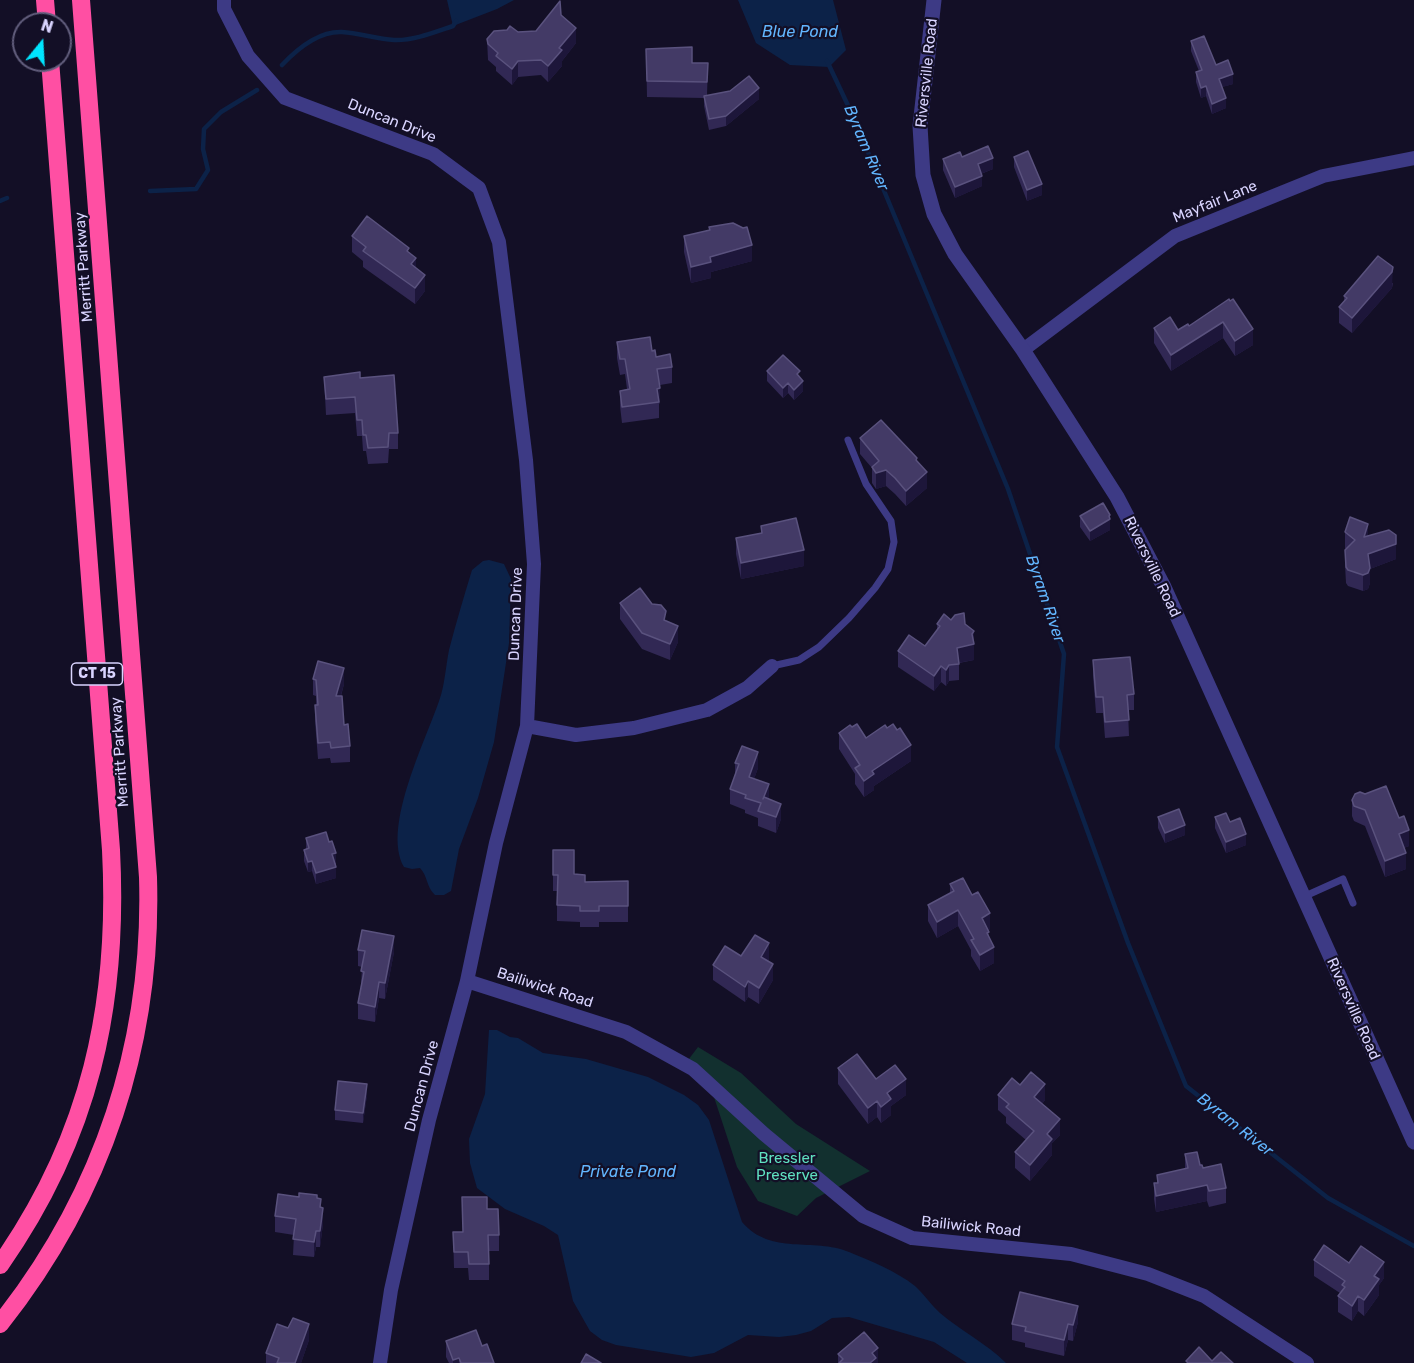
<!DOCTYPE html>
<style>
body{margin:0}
#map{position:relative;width:1414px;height:1363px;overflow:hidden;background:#130f26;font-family:Rubik,sans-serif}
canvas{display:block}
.north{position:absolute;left:12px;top:12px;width:60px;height:60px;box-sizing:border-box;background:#130f26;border:2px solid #625e7d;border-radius:50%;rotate:18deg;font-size:16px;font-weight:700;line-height:24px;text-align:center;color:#d9d4ff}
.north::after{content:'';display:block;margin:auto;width:21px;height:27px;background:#00e5ff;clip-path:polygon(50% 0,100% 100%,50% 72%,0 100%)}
</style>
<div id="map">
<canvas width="1414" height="1363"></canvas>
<div class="north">N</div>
</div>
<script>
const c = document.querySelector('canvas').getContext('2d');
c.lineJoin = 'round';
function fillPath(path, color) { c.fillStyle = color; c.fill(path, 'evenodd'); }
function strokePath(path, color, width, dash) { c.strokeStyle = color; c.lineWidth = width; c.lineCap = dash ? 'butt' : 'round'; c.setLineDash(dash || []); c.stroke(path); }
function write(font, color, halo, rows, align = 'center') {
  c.font = font + ' Rubik,sans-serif'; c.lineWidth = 4.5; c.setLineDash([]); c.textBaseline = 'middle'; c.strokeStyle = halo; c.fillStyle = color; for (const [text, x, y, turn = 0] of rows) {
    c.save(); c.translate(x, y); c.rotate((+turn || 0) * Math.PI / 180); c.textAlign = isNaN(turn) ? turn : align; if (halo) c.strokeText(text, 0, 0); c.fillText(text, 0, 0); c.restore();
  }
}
fillPath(new Path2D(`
 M698 1047 741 1073 796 1124 870 1171 816 1198 797 1216 758 1201 737 1167 711 1088 682 1068Z`), '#12302f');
fillPath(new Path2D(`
 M447 0H514L497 9 453 26Z
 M738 0H833L846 50 829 67 790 65 756 43Z
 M489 560 504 564 511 579 509 643 494 742 478 798 459 849 451 891 444 895H435C426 887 428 876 420 868L412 869 404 867C381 826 428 737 441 695 445 681 446 665 449 650 456 623 464 596 472 570L483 561Z
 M489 1030H497L510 1037 518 1038 543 1053 586 1059 648 1077 684 1095 698 1105 709 1120 742 1222C771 1256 813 1237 849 1252 871 1261 896 1271 915 1286 924 1294 931 1305 940 1313 961 1331 986 1343 1006 1363H967L934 1342 849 1317 832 1318 811 1331 796 1335 779 1337 748 1335 714 1353 691 1357 616 1345 602 1340 590 1331 573 1301 558 1235 544 1226 505 1209 477 1188 470 1163 469 1139 485 1094Z`), '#0c2248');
strokePath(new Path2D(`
 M827 61 853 116 1008 489 1064 654 1057 747 1128 943 1186 1086 1328 1198 1414 1246
 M282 65C297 49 319 31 342 32 360 33 376 39 394 40 413 41 435 32 453 26L456 21
 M150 191 196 189 208 170 203 149 204 129 221 112 257 90
 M0 201 7 198`), '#0c2248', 4.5);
strokePath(new Path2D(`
 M772 666 799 660 819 647 849 618 875 588 888 569 894 542 891 521 866 484 848 440
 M1303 897 1343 879 1353 903`), '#3d3a85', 7);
strokePath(new Path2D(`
 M224 0V9L248 56 285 98 433 154 479 188 499 242 526 460 534 564 527 726 496 843 467 981 429 1120 391 1290 380 1363
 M1023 350 1175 236 1323 176 1414 158
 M527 726 576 735 634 728 707 710 747 688 772 666
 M467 981 626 1032 693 1069 764 1134 863 1216 912 1238 1071 1254 1148 1274 1204 1296 1307 1363`), '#3d3a85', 14);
strokePath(new Path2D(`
 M934 0 920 126 923 175 934 214 955 254 1023 350 1117 497 1164 587 1414 1142`), '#3d3a85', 15);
strokePath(new Path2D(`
 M45 0 47 24
 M0 1265C90 1137 119 1005 111 850L50 60
 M0 1324C103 1194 153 1043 148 877L81 0`), '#ff4fa3', 18);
fillPath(new Path2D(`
 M561 15 576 43 562 61V66L548 82 541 75 518 77 512 85 496 71V67L488 60 487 39 518 32 536 31Z
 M1191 41 1216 65 1233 84 1222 87 1226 108 1212 114 1206 96 1201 98 1196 82V72L1199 71 1191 51Z
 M646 49 692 63H708L707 95 759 99 726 126 709 130 704 106V98L647 97Z
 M962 157 993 169 981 174 982 186 955 198 943 170V159Z
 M1014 157 1042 195 1027 201 1014 167Z
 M709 227 752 261 711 272V278L691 283 684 252V236L709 230Z
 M352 236 409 252 425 291 415 304 363 267V261L352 252Z
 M1393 283 1392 288 1352 333 1339 323V307L1344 301V296Z
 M1229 299 1253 345 1235 356 1223 338 1171 371 1154 343V328L1178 330 1189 326Z
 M617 342 652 351 656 357 672 367V383L660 385V404H659V418L622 423 620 406V391L627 389 625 374 620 375 617 358Z
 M767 371 800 377 803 391 794 400 788 393 783 398 767 381Z
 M324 377 360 378 398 433V449H389L388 463 368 464 366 451H363L362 436H357L355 413 326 415Z
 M860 438 917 461 927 488 906 506 895 494 886 486 876 489 872 483V468L860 454Z
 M1110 515V530L1090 541 1080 527V516Z
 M761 526 804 566 741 579 736 554V538L761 533Z
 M1345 532 1368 536 1396 559 1370 569V583L1368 589 1363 591 1348 586 1346 583 1345 565V550L1346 549 1345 548Z
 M620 603 652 604 678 642 670 660 642 649 620 619Z
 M951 620 965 624 974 631V660L959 663V680L949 681 946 686 941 682 934 691 898 667V651L925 646 937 630V624Z
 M1093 660 1134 694V710H1128L1129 736 1105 738 1103 713H1096L1093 676Z
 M313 679 344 684 341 696 344 725 350 746V762L331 763 330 758 318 759 315 721V705H316V696L313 695Z
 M852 727 866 738 911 761 874 786V790L864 797 855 784V774L839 749V733Z
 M735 763 758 768 754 779 769 799 781 819 776 833 758 826V818L745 813V810L730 804V789L735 776Z
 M1352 800 1409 846 1404 848 1406 869 1385 877 1365 826 1354 821 1352 816Z
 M1158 817 1185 835 1165 843 1158 828Z
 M1215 817 1230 822 1246 845 1226 853 1215 828Z
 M306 838 336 863V878L316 884 312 871 308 872 304 861V850L306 849Z
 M574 874 585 882 628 881V922H599V927H580V922L557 921V891H553V875Z
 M950 884 990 929 988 930 989 938 994 963 980 971 971 956V950L958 926 937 938 928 921V905L950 893Z
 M358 950 394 952 385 999 379 998 375 1022 358 1019V1003L361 985 362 967 358 966Z
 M741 956 769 959 768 961 773 980 759 1004 748 997 745 1002 713 980V965Z
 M838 1068 876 1079 906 1095 891 1106V1115L881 1123 877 1117 868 1124 838 1084Z
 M367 1095 363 1123 335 1120V1110Z
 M998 1095 1045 1100 1042 1104 1060 1135 1052 1143V1155L1030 1181 1015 1168V1152L1026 1140 1006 1123V1117L998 1110Z
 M1185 1154 1200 1165 1226 1188V1203L1209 1207 1207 1201 1156 1212 1154 1199V1183H1157V1175L1185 1169Z
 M299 1197 317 1198 321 1207 323 1224 320 1247H316L314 1257 293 1255 294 1235 275 1232V1216Z
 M462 1197 487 1209 499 1235V1251H489V1280H469L468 1268H454L453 1232H463Z
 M1314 1260 1349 1263 1384 1278 1379 1285V1295L1364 1316 1358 1311 1352 1321 1338 1312V1296L1340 1293 1314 1276Z
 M1078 1322 1073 1341 1068 1340 1064 1356 1025 1347V1343L1012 1340V1324Z
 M288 1328 309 1340 301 1363H266V1353Z
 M446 1341 482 1346 494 1363H449L446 1357Z
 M838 1354 878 1363H838Z`), '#312854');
fillPath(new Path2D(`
 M576 28V43L562 61V66L548 82V66L559 48Z
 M518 61V77L512 85V69Z
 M1233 74V84L1219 88V79Z
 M1206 86V96L1201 98V88Z
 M759 88V99L726 126V116Z
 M1226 98V108L1212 114V104Z
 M993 158V169L978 175V164Z
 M982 176V186L955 198V187Z
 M1042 184V195L1027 201V190Z
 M752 245V261L711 272V278L691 283V267L710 257Z
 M416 258V273L411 264Z
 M1393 267 1392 288 1352 333V318Z
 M425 275V291L415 304V288Z
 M1223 322V338L1171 371V355Z
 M1253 329V345L1235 356V341Z
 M803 381V391L794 400V390Z
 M788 383V393L783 398V388Z
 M660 388V404H659L657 389Z
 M886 470V486L876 489V473Z
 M927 472V488L906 506V491Z
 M1110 515V530L1090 541V531Z
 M1368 524V539L1364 537Z
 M1396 544V559L1370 569V583L1368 589 1363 591V575L1368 554Z
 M804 550V566L741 579V563Z
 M678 626V642L670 660V644Z
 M974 631V660L957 663V648L972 634Z
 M949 665V681L946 686V670Z
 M941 666V682L934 691V676Z
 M344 668V684L336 712V696Z
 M911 745V761L874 786V790L864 797V781L872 771Z
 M758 752V768L749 793V777Z
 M769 784V800L763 799Z
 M781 804V819L776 833V817Z
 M1185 825V835L1165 843V833Z
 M1409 830V846L1399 850V834Z
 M1246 834V845L1226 853V842Z
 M336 853V863L332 864V854Z
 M1406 853V869L1385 877V861Z
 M312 861V871L308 872V862Z
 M336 867V878L316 884V873Z
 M958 910V926L937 938V922Z
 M990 913V929L982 933V918Z
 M394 936V952L385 999V983Z
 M769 943V959L761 973V957Z
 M994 947V963L980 971V955Z
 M773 964V980L759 1004V988Z
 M748 981V997L745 1002V987Z
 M379 982V998L375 1022V1007Z
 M906 1079V1095L891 1106V1115L881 1123V1107L887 1093Z
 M367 1084V1095L363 1123V1113Z
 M1045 1084V1100L1034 1113V1097Z
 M877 1101V1117L868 1124V1108Z
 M1060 1119V1135L1052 1143V1155L1030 1181V1165L1047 1134Z
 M1207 1185V1201L1156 1212V1196Z
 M323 1208V1224L320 1247V1231Z
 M316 1231V1247L314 1257V1242Z
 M1384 1262V1278L1379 1285V1295L1364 1316V1300L1374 1276Z
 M1358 1296V1311L1352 1321V1306Z
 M1078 1306V1322L1073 1341V1325Z
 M309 1324V1340L301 1363H295Z
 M1068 1324V1340L1064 1356V1340Z
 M878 1348V1363H870L872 1353Z
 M459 1358V1363H453V1360Z`), '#1d163a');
const building = new Path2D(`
 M560 1 561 15 576 28 559 48 562 50 548 66 541 60 518 61 512 69 496 56 498 53 488 44 487 39 494 31 507 30 510 26 518 32 536 31Z
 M1204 36 1216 65 1228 60 1233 74 1219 79 1226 98 1212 104 1206 86 1201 88 1196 72 1202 70 1191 41Z
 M692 47V63H708L707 82 647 81 646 49Z
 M749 76 759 88 726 116 709 119 704 96 730 91Z
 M988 146 993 158 978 164 982 176 955 187 943 159 960 152 962 157Z
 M1028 151 1042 184 1027 190 1014 157Z
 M367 216 409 248 407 251 416 258 411 264 425 275 415 288 363 251 366 247 352 236Z
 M733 223 743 228 747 227 752 245 710 257 711 262 691 267 684 236 710 230 709 227Z
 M1378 256 1393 267 1392 272 1352 318 1339 307 1347 298 1344 296Z
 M1229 299 1230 301 1233 299 1253 329 1235 341 1223 322 1171 355 1154 328 1170 317 1178 330 1188 324 1189 326Z
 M650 337 652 351 655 350 656 357 670 354 672 367 657 369 660 388 657 389 659 402 622 407 620 391 630 389 625 359H620L617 342Z
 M783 355 800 371 797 374 803 381 794 390 788 383 783 388 767 371Z
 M360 372V378L394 375 398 433H389L388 447 368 448 366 435H363L362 420H357L355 397 326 399 324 377Z
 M881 420 917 458 916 460 927 472 906 491 895 478 886 470 876 473 872 467 879 461 860 438Z
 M1103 503 1110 515 1109 516 1110 519 1090 531 1080 516Z
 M1350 517 1368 524 1364 537 1389 530 1396 535V544L1368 554 1370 568 1368 573 1363 575 1348 570 1346 567 1345 550 1355 540 1345 532Z
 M796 518 804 550 741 563 736 538 762 533 761 526Z
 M640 588 652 604 661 605 666 611 664 620 678 626 670 644 642 633 620 603Z
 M964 613 965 624 974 631 972 634 974 644 957 648 959 664 949 665 946 670 941 666 934 676 898 651 909 635 925 646 940 626 937 624 944 614 951 620 955 615Z
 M1130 657 1134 694 1127 695 1129 720 1105 722 1103 697H1096L1093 660Z
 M318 661 344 668 336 696H342L344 725 348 724 350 746 331 748 330 742 318 743 315 705H318L316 680 313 679Z
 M857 724 866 738 885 725 887 728 893 724 897 730 900 728 911 745 872 771 874 774 864 781 855 768 860 765 839 733 850 725 852 727Z
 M742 746 758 752 749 777 769 784 763 799 764 797 781 804 776 817 758 811 761 803 745 798 746 795 730 789 739 764 735 763Z
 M1386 786 1399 818 1404 816 1409 830 1399 834 1406 853 1385 861 1365 810 1354 806 1352 800 1355 794 1360 792 1365 794Z
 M1179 809 1185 825 1165 833 1158 817Z
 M1226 813 1230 822 1240 818 1246 834 1226 842 1215 817Z
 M326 832 329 842 332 841 336 853 332 854 336 867 316 873 312 861 308 862 304 850 309 848 306 838Z
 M553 850H574V874L585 875V882L628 881V906H599V911H580V906L557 905 558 875H553Z
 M963 878 972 895 978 892 990 913 982 918 989 932 987 933 994 947 980 955 971 940 974 939 958 910 937 922 928 905 954 891 950 884Z
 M362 930 394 936 385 983 379 982 375 1007 358 1003 364 972 361 971 365 951 358 950Z
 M755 935 769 943 761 957 773 964 759 988 748 981 745 987 713 965 725 946 741 956Z
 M857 1054 876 1079 895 1065 906 1079 887 1093 891 1099 881 1107 877 1101 868 1108 838 1068Z
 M1031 1072 1045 1084 1034 1097 1060 1119 1047 1134 1052 1139 1030 1165 1015 1152 1034 1131 1006 1107 1009 1104 998 1095 1012 1078 1020 1085Z
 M338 1081 367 1084 363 1113 335 1110Z
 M1197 1152 1200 1165H1202L1203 1168 1221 1164 1226 1188 1209 1191 1207 1185 1156 1196 1154 1183H1158L1157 1175 1188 1168 1185 1154Z
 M299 1193 317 1195V1198L321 1199 320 1207 323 1208 320 1231H316L314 1242 293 1239 296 1219 275 1216 278 1194 299 1197Z
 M462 1197H487V1209H498L499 1235H488L489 1264H469L468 1252H454L453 1232H463Z
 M1324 1245 1349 1263 1361 1246 1384 1262 1374 1276 1379 1279 1364 1300 1358 1296 1352 1306 1338 1296 1345 1287 1342 1285 1345 1281 1314 1260Z
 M1020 1292 1078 1306 1073 1325 1068 1324 1064 1340 1025 1331 1026 1327 1012 1324Z
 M293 1318 309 1324 295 1363H277L279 1358 266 1353 277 1324 288 1328Z
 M476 1330 482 1346 487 1344 494 1363H461L459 1358 453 1360 446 1341Z
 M864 1332 878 1348 872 1353 876 1358 870 1363H839L843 1359 838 1354Z
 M1199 1347 1212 1361 1221 1352 1233 1363H1188L1186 1361Z
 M586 1354 601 1363H581Z`);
fillPath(building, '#433a66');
strokePath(building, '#5a527e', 1.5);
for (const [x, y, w] of [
 [97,674,51]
]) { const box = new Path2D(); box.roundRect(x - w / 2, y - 11, w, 22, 4.5); c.fillStyle = '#130f26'; c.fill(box); strokePath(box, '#d9d4ff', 1.5); }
write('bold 14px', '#d9d4ff', null, [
 ["CT 15",97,674]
]);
write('15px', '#d9d4ff', '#130f26', [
 ["Riversville Road",927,73,-84],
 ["Duncan Drive",392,121,22],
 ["Mayfair Lane",1215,202,-22],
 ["Merritt Parkway",84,267,-94],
 ["Riversville Road",1152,567,64],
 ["Duncan Drive",516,614,-88],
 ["Merritt Parkway",120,752,-94],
 ["Bailiwick Road",545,988,18],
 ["Riversville Road",1353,1009,66],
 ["Duncan Drive",422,1086,-75],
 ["Bailiwick Road",971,1227,6]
]);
write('15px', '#5fe0c0', '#130f26', [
 ["Bressler",787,1159],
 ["Preserve",787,1176]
]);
write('italic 16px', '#62b6ff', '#130f26', [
 ["Blue Pond",800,32],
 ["Byram River",866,148,67],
 ["Byram River",1045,599,71],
 ["Byram River",1235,1125,38],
 ["Private Pond",628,1172]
]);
</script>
